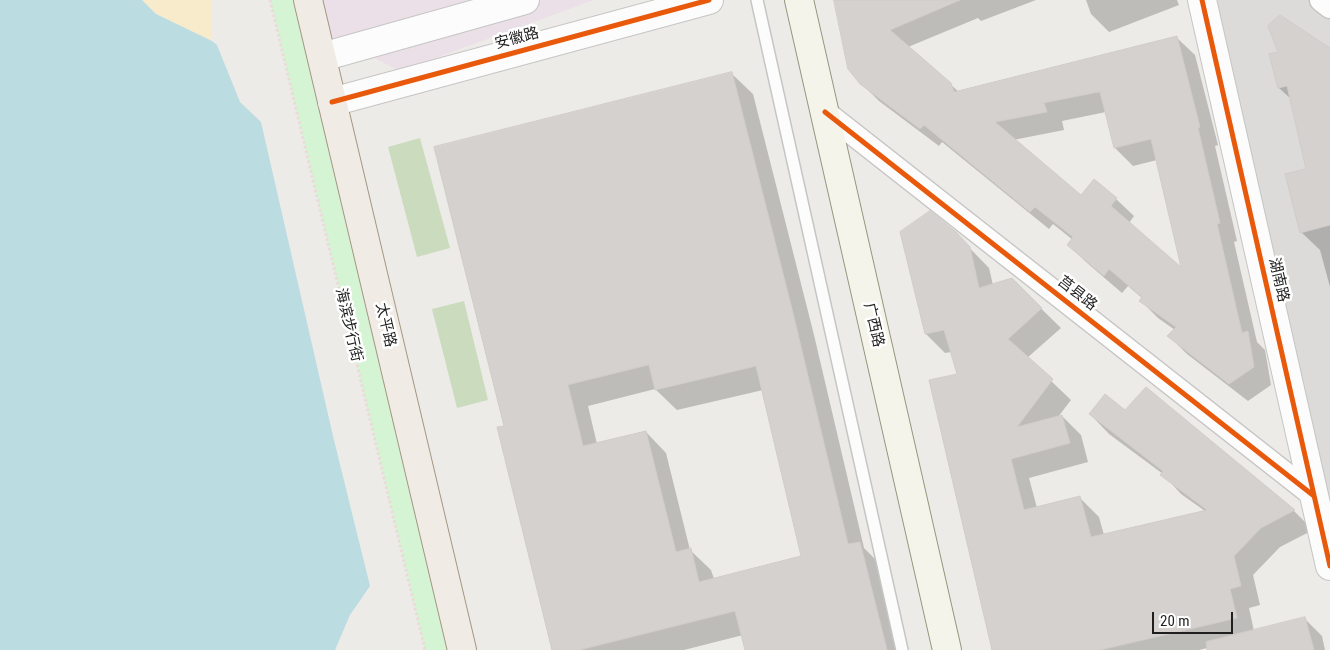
<!DOCTYPE html>
<meta charset="utf-8">
<style>
body{margin:0}
#map{position:relative;width:1330px;height:650px;overflow:hidden;background:#edebe8;font-family:"Roboto Condensed",sans-serif}
canvas{display:block}
.scale{position:absolute;left:1152px;top:612px;width:81px;height:22px;box-sizing:border-box;border:2px solid #1f1f1f;border-top:0;padding-left:6px;font-size:15px;line-height:18px;white-space:nowrap;color:#1f1f1f;-webkit-text-stroke:4px #fff;paint-order:stroke}
</style>
<div id="map">
<canvas width="1330" height="650"></canvas>
<div class="scale">20 m</div>
</div>
<script>
const c = document.querySelector('canvas').getContext('2d');
c.lineJoin = 'round';
function fillPath(path, color) { c.fillStyle = color; c.fill(path, 'evenodd'); }
function strokePath(path, color, width, dash) { c.strokeStyle = color; c.lineWidth = width; c.lineCap = dash ? 'butt' : 'round'; c.setLineDash(dash || []); c.stroke(path); }
function write(font, color, halo, rows, align = 'center') {
  c.font = font + ' "Roboto Condensed","Noto Sans SC",sans-serif'; c.lineWidth = 5; c.setLineDash([]); c.textBaseline = 'middle'; c.strokeStyle = halo; c.fillStyle = color; for (const [text, x, y, turn = 0] of rows) {
    c.save(); c.translate(x, y); c.rotate((+turn || 0) * Math.PI / 180); c.textAlign = isNaN(turn) ? turn : align; if (halo) c.strokeText(text, 0, 0); c.fillText(text, 0, 0); c.restore();
  }
}
fillPath(new Path2D(`
 M1212 0H1330V531Z`), '#dcdbd9');
fillPath(new Path2D(`
 M298 0H594L400 71 328 35Z`), '#ebe0e7');
fillPath(new Path2D(`
 M420 138 450 248 417 257 388 147Z
 M464 301 488 400 457 408 432 309Z`), '#cadcbd');
fillPath(new Path2D(`
 M142 0H212V41L156 14Z`), '#f7ebcb');
fillPath(new Path2D(`
 M270 0H294L451 650H425Z`), '#d5f4d3');
fillPath(new Path2D(`
 M0 0H142L156 14 212 41 217 45 240 102 261 122 333 436 370 586 350 615 335 650H0Z`), '#bbdce1');
fillPath(new Path2D(`
 M836 0H1036L981 21 978 18 908 47 959 92 1177 38 1195 55 1218 145 1215 146 1237 241 1234 242 1257 342 1265 350 1271 385 1248 401 1187 354 1169 336 1175 330 1158 318 1140 300 1142 298 1128 286 1122 293 1086 262 1068 244 1073 240 1053 224 1049 229 942 142 939 146 879 101 861 83ZM1106 112 1115 148 1133 166 1157 160 1183 270 1129 223 1134 216 1116 199 1081 197 1013 140 1064 130 1062 121Z
 M1086 0H1177L1179 5 1109 32 1091 14Z
 M1330 50V287L1320 250 1301 232 1307 170 1291 99 1279 88Z
 M732 74 753 94 814 335 864 548 880 564 902 650H746L743 635 684 650H553L506 426ZM655 389 677 410 763 390 802 557 714 579 711 570 690 550 666 453 646 432 597 444 588 406Z
 M902 232 955 233 989 268 993 285 1012 280 1061 328 1027 358 1071 400 1058 417 1062 416 1081 435 1088 462 1029 478 1037 508 1080 498 1099 517 1104 535 1205 511 1181 494 1163 474 1109 434 1090 414 1126 412 1146 388 1294 511 1313 530 1280 547 1253 575 1260 605 1249 608 1254 631 1305 619 1322 636 1325 650H1241L1239 640 1199 650H992L958 375 951 352 945 353 926 334Z`), '#0003');
const building = new Path2D(`
 M834 0H960L890 30 951 83 954 92 1177 36 1200 127 1198 128 1220 223 1217 224 1242 333 1248 331 1254 367 1229 384 1167 336 1176 327 1139 301 1142 297 1109 269 1104 276 1067 245 1073 237 1035 207 1030 212 924 125 920 129 860 84 848 69ZM1100 92 1114 148 1151 139 1181 267 1111 206 1117 198 1094 179 1081 195 995 122 1047 112 1044 103Z
 M1280 15 1330 48V225L1300 233 1285 174 1306 169 1287 86 1278 88 1269 54 1278 52 1268 26Z
 M732 72 793 313 848 544 860 542 887 650H745L735 611 579 650H552L497 427 504 426 434 147ZM649 365 655 390 756 366 801 556 699 582 691 548 676 552 646 431 583 446 568 385Z
 M930 211 956 232 970 247 979 288 1012 278 1042 308 1008 339 1053 379 1017 427 1062 415 1070 443 1011 459 1024 510 1080 496 1091 537 1207 510 1160 475 1163 471 1089 414 1105 394 1125 410 1146 387 1295 510 1261 528 1234 556 1241 586 1230 589 1237 618 1100 650H992L929 380 957 374 944 330 925 334 900 232Z
 M1305 617 1314 650H1207L1206 642Z`);
fillPath(building, '#d4d1cf');
strokePath(building, '#d0ccc9', 1);
const service = new Path2D(`
 M757 0 902 650`);
const minor = new Path2D(`
 M1321 0 1330 7
 M825 112 1314 496`);
const tertiary = new Path2D(`
 M1202 0 1330 566
 M322 57 525 0
 M332 102 709 0`);
const secondary = new Path2D(`
 M799 0 947 650`);
const primary = new Path2D(`
 M308 0 462 650`);
strokePath(service, '#c6c5c4', 14);
strokePath(minor, '#c6c5c4', 25);
strokePath(tertiary, '#c6c5c4', 30);
strokePath(secondary, '#97977f', 30);
strokePath(primary, '#a49784', 30);
strokePath(new Path2D(`
 M270 0 425 650`), '#ebdad9', 3, [2.5, 2.5]);
strokePath(service, '#fcfcfc', 11);
strokePath(minor, '#fcfcfc', 22);
strokePath(tertiary, '#fcfcfc', 28);
strokePath(secondary, '#f4f4eb', 28);
strokePath(primary, '#f1ebe5', 28);
strokePath(new Path2D(`
 M1202 0 1330 566
 M332 102 709 0
 M825 112 1314 496`), '#e8590c', 5);
write('15px', '#1f1f1f', '#fff', [
 ["安徽路",517,39,-15],
 ["湖南路",1278,280,77],
 ["莒县路",1077,294,38],
 ["海滨步行街",348,325,77],
 ["太平路",385,325,77],
 ["广西路",873,325,77]
]);
</script>
